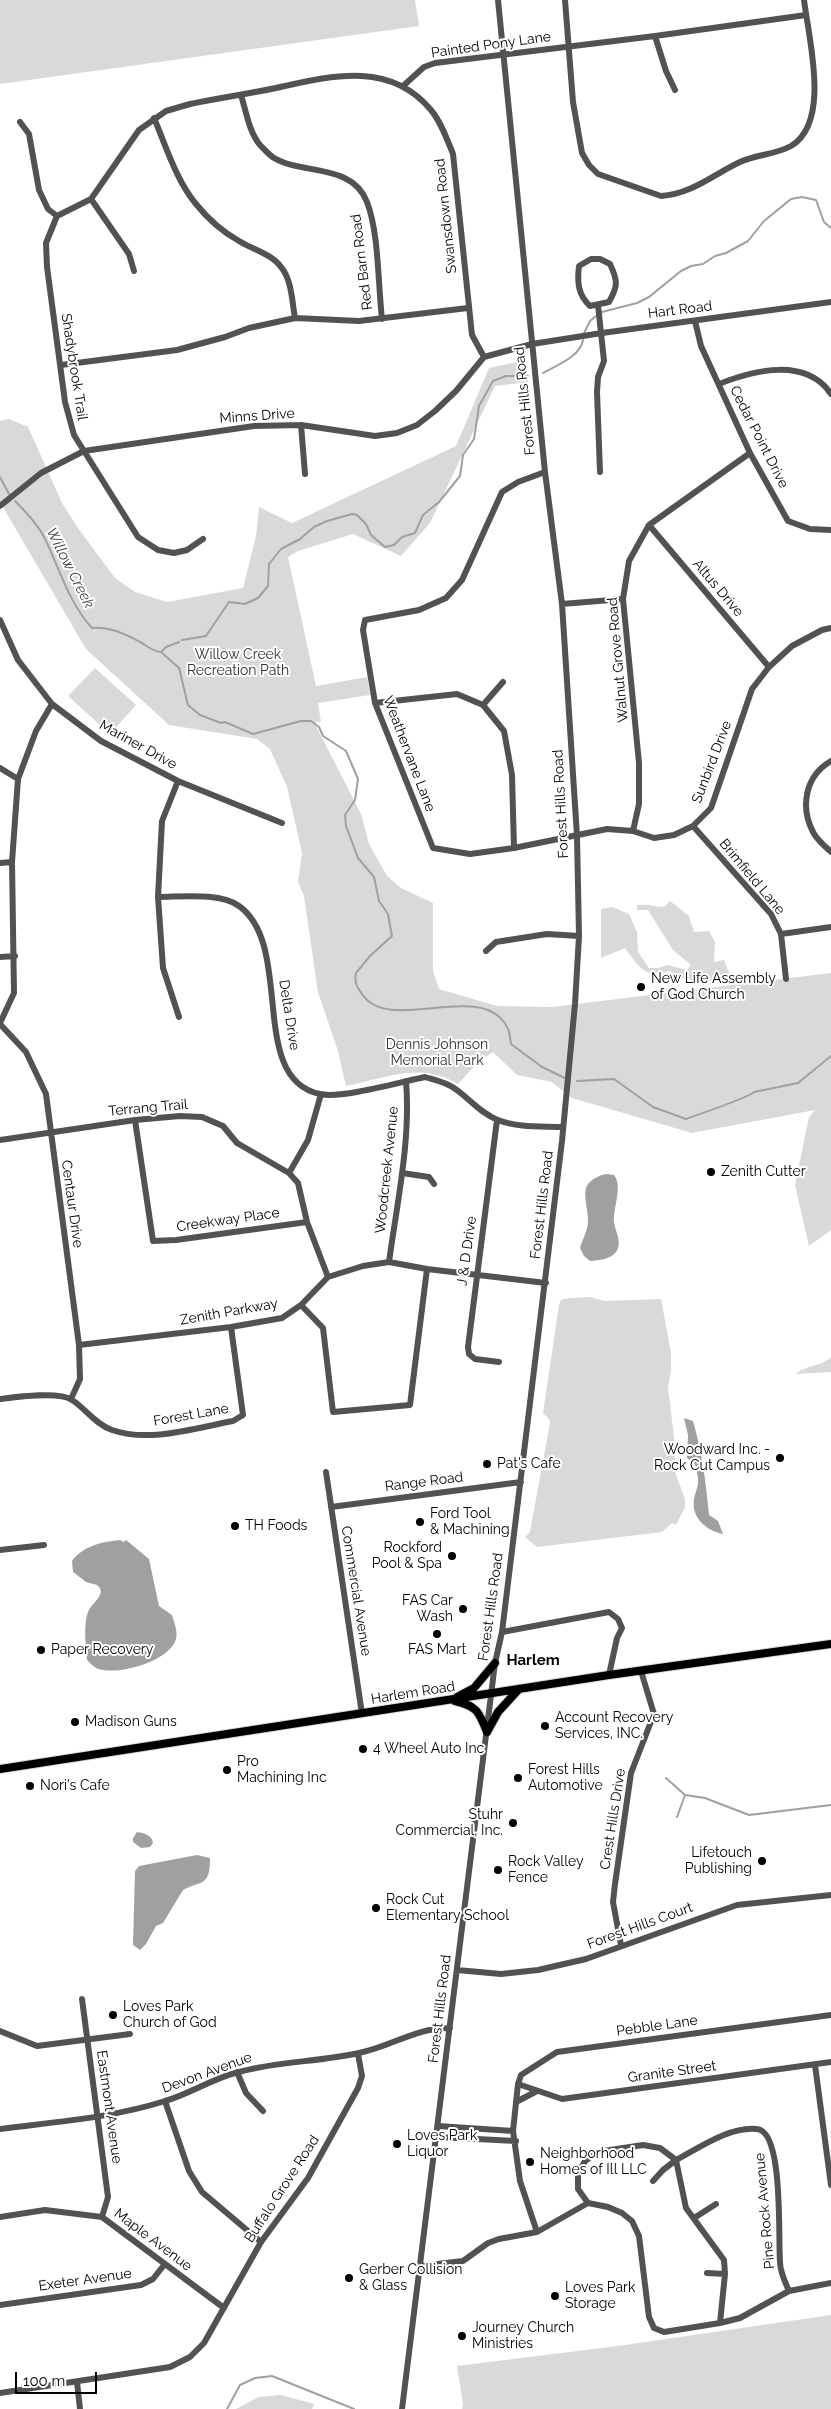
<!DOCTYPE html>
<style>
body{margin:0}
#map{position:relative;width:831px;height:2409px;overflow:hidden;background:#fff;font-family:Raleway,sans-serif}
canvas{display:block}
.scale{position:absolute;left:15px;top:2372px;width:82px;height:22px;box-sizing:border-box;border:2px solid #000;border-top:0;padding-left:6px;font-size:15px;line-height:18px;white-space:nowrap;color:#000;-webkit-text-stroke:4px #fff;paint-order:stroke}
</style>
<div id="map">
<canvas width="831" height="2409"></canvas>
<div class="scale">100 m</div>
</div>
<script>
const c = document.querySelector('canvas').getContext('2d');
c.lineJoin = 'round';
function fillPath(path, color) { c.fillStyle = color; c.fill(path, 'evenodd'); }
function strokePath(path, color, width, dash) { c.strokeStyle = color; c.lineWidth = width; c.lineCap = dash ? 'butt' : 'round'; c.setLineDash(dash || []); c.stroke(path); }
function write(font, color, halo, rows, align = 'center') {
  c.font = font + ' Raleway,sans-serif'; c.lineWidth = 4; c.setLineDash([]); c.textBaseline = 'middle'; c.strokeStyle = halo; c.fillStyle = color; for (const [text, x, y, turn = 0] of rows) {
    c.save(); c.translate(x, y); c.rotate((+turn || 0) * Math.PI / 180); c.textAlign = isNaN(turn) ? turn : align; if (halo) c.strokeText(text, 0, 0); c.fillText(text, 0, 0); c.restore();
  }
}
fillPath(new Path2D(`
 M0 0H415L419 26 0 84Z
 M526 360 528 382 495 386 430 523 401 556 353 534 298 551 288 557 316 686 367 677 370 695 318 703 321 722H316V726L361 814 369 844 387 876 401 888 433 903V971L439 989 497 1006 552 1007 831 973V1230L809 1246 795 1185 809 1117 815 1110 692 1133 572 1098 552 1082 517 1075 493 1052 479 1061 458 1084C421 1061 386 1078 346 1086L338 1051 318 992 304 896 298 882 302 853 287 787 270 749 257 739 169 725 86 649 0 502V421L9 419 28 427 62 503 78 528 115 578 135 592 167 602 243 588 256 536 259 507 292 523 456 446 489 368Z
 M95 668 136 705 110 734 68 696Z
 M670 901 689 916 694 932 709 931 715 942 714 962 724 960 733 983 702 980 695 985 670 971C644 979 639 967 625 948L601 958V909L612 907 629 914 637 932 638 952 649 968H658L668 965 687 970 691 965 673 950 648 910H637V905C647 903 654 907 664 907Z
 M590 1297 605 1301 661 1299 671 1353V1372L668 1387 675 1445V1472L685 1499V1507L676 1525 672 1523 662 1532 537 1547 525 1537 530 1532 550 1423 549 1419 543 1413 559 1305 561 1300 569 1298Z
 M831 1357V1372L796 1374C807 1364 819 1368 831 1357Z
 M831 2315V2409H462L463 2404 457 2366 618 2346Z
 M281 2395 314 2404 312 2409H236L259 2397Z`), '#d9d9d9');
fillPath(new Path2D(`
 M606 1174 614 1175C623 1186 613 1208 614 1222 615 1231 623 1243 616 1252 609 1260 599 1260 590 1261L584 1256 580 1248C582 1240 588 1231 588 1221 588 1199 575 1182 606 1174Z
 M684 1418 693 1421C702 1453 706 1482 709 1515L718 1521 723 1534C706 1531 691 1517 694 1499 695 1494 697 1489 698 1484 699 1478 696 1470 695 1464L687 1458 688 1435Z
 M120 1540 124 1542 126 1540 149 1559 159 1606 172 1615C174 1622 178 1631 176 1639 170 1661 117 1677 96 1668 93 1666 90 1663 87 1660 86 1646 83 1625 88 1612 92 1602 108 1594 97 1585L86 1582 73 1572 72 1561C83 1546 101 1542 120 1540Z
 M137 1832C144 1833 152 1835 153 1843L150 1847 141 1848 133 1842V1838Z
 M197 1855 210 1858C210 1887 202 1880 183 1890L163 1923 156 1926 146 1944 140 1950 133 1945 135 1871 139 1866Z`), '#a0a0a0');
strokePath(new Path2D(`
 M602 312 637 303 649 297 681 271 691 266 703 264 715 256 726 253 748 241 764 221 791 199 802 197 816 200 824 222 831 228
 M584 333 590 321 596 316
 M543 373C557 365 580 357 583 340
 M0 477 9 494
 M15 501C26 512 40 527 46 541 60 570 69 603 92 628 108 626 126 634 140 642 146 645 153 652 161 652L179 668 188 705 200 715 221 723 225 722 253 734 301 721H311L319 727 323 736 346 751 358 779 355 800 345 815 346 826 358 858 374 877 379 901 388 914 392 936 370 956 356 973C354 982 357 987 362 994 389 1036 485 977 508 1029 510 1033 510 1039 511 1044L542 1067 565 1078
 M182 640 206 636 229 602 245 604 258 598 268 586 269 564 281 549 300 539 314 527 327 521 352 514 357 515 366 524 371 535 385 547 394 545 402 537 415 533 423 515 439 502 460 476 463 455 474 439 479 406 493 381 506 376H528
 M161 652 166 647 179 642
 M577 1081 614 1079 653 1107 686 1119C697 1115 750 1097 754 1092L798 1083 831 1056
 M666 1778 685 1795 705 1798 749 1815 831 1805
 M677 1817 685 1795
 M227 2409 240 2385 255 2378 272 2376 354 2409`), '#a0a0a0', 2);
const major = new Path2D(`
 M457 1697 474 1688 495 1663
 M455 1701C477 1706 479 1712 487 1732
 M487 1732 498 1712 519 1689
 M0 1769 609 1675 831 1644`);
strokePath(major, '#dbdbdb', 10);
strokePath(new Path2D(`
 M565 0 573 102 582 153 589 165 598 174 661 196C692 194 714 174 740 162 757 154 775 155 791 146 831 122 809 40 804 0
 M655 36 666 71 675 90
 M403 86 424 67 435 63 655 36 806 15
 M241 95C246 111 249 132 260 145 264 149 269 155 274 158 303 175 352 163 367 202 379 233 378 285 382 319
 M154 118C166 146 176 180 196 204 208 219 223 232 239 241 252 249 272 254 281 267 292 280 292 302 295 318
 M20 122 29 134 39 190 48 209 57 216
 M91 199 129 254 134 271
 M57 216 91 199 139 130 166 111 190 104C219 98 247 94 276 88 330 76 390 60 431 110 441 122 447 139 453 154L472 335 484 357
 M57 216 46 243 47 267 65 402 74 435 138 537 158 550 174 553 187 550 203 539
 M591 259H600L610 264C618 281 618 286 609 302L590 306C578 295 577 282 579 266Z
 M598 305 604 361 598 377 597 392 600 472
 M695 321 701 346 750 453 788 521 810 529 831 530
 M61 365 177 350 225 337 249 328 295 318 359 321 468 308
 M719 384C754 370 806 357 831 394
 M301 425 305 474
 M545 472 518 482 502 492 462 580 446 598 419 610 365 620 363 630 375 703 433 848 470 854 514 848 607 829 633 831 654 838 674 835 693 826 711 808 752 689 769 667 792 646 822 630 831 628
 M0 506 41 473 84 451 254 426 301 425 375 436 397 433 417 425 435 411 456 391 484 357 532 344 602 333 831 302
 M649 525 769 667
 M562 604 623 599
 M0 620 18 660 52 704 101 741 178 781 282 823
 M375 703 457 694 483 705 504 731 512 775 514 848
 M483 705 503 682
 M831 761C805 776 800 807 813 832 816 839 825 846 831 852
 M0 768 18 779
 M178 781 162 821 158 897 163 968 179 1017
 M693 826 771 914 781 934 786 979
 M633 831 639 804V763L623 599 629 561 649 525 750 453
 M0 863 12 862
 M158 897C181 897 220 892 239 906 295 946 247 1079 320 1094 340 1099 401 1082 425 1077 435 1080 445 1082 454 1088 469 1098 480 1113 498 1120 518 1128 542 1126 563 1127
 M781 934 831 927
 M486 951 496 942 547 934 579 936
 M0 957 15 956
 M0 1023 14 993 12 862 18 779 36 731 52 704
 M0 1024 26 1052 46 1094 79 1345 80 1379 71 1399
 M135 1120 153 1241 176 1240 307 1222
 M497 1120 468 1347 469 1354 475 1359 499 1362
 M0 1140 135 1120 180 1116 202 1117 223 1126 237 1143 289 1173 298 1183 307 1222 328 1277
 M289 1173 308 1140 321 1094
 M402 1173 429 1177 434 1184
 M389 1262C397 1203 411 1140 406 1081
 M301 1305 323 1328 333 1412 410 1405 427 1269
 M79 1345 231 1327 282 1318 301 1305 328 1277 363 1266 389 1262 427 1269 546 1283
 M0 1399C16 1397 59 1391 72 1400 85 1408 95 1424 112 1430 149 1443 195 1428 233 1421L243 1415 231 1327
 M326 1472 362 1714
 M331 1507 521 1482
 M0 1550 44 1545
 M502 1632 609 1612 618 1619 622 1628 617 1638 609 1675
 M621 1945 613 1902 615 1884 631 1773 654 1714 641 1671
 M457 1970 501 1974 538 1970 586 1959 737 1905 831 1895
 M82 1999 108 2197 102 2217
 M0 2031 37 2046 130 2034
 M815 2065 831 2185
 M237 2072 246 2093 263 2111
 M518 2084 562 2099 831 2062
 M165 2101 189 2171 202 2192 261 2242
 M516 2102 537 2091
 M438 2126 513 2131
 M0 2129C54 2122 112 2118 165 2101 190 2094 213 2078 239 2072 278 2061 319 2062 359 2053 393 2046 414 2028 450 2028
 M437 2137 516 2141
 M653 2181 663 2170 676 2160 686 2208 724 2260 725 2274 720 2323
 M588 2203 578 2189V2174L585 2161 597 2152 643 2145 660 2148 676 2160C699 2148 730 2126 757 2129 784 2131 778 2239 780 2262 780 2272 785 2282 789 2291
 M0 2217 45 2210 102 2217 224 2308
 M694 2218 716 2204
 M537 2232 520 2181 513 2131 518 2084 521 2075 557 2052 831 2015
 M421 2266 463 2261 488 2243 499 2239 537 2232 588 2203 608 2207 622 2213 632 2221 639 2236 649 2317 654 2328 664 2332 720 2323 740 2318 789 2291 831 2283
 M707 2273 725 2274
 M0 2305 141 2285 153 2279 164 2265
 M77 2382 80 2409
 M0 2393 170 2367 190 2357 204 2343 261 2242 308 2178 358 2088 362 2076 358 2054
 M402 2409 495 1663 502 1632 562 1141 575 1004 579 936 577 836 562 604 545 472 498 0`), '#525252', 6);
strokePath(major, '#000', 8);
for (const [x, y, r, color] of [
 [641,987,5,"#000"],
 [711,1172,5,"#000"],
 [780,1458,5,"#000"],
 [487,1464,5,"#000"],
 [420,1522,5,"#000"],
 [235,1526,5,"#000"],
 [452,1556,5,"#000"],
 [463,1609,5,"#000"],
 [437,1634,5,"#000"],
 [41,1650,5,"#000"],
 [75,1722,5,"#000"],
 [545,1726,5,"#000"],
 [363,1749,5,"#000"],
 [227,1770,5,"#000"],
 [518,1778,5,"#000"],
 [30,1786,5,"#000"],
 [513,1823,5,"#000"],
 [762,1861,5,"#000"],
 [498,1870,5,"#000"],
 [376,1908,5,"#000"],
 [113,2015,5,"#000"],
 [397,2144,5,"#000"],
 [530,2162,5,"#000"],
 [349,2278,5,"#000"],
 [555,2296,5,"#000"],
 [462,2336,5,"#000"]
]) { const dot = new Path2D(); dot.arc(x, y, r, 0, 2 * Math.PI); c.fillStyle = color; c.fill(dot); strokePath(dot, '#fff', 2); }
write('14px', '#000', '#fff', [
 ["Painted Pony Lane",491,45,-8],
 ["Swansdown Road",446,216,-96],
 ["Red Barn Road",362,262,-97],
 ["Hart Road",680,310,-7],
 ["Shadybrook Trail",74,367,81],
 ["Forest Hills Road",525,401,-96],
 ["Minns Drive",257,416,-4],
 ["Cedar Point Drive",759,437,63],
 ["Altus Drive",718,588,50],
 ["Walnut Grove Road",618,660,-95],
 ["Mariner Drive",138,745,29],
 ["Weathervane Lane",409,754,69],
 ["Sunbird Drive",712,762,-69],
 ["Forest Hills Road",561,804,-93],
 ["Brimfield Lane",752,877,50],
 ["Delta Drive",289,1015,81],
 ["Terrang Trail",148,1108,-5],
 ["Woodcreek Avenue",387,1170,-84],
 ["Centaur Drive",72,1204,82],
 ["Forest Hills Road",542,1205,-83],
 ["Creekway Place",228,1220,-8],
 ["J & D Drive",467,1251,-82],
 ["Zenith Parkway",229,1312,-10],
 ["Forest Lane",191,1415,-10],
 ["Range Road",424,1482,-7],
 ["Commercial Avenue",356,1591,81],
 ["Forest Hills Road",491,1607,-82],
 ["Harlem Road",413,1693,-9],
 ["Crest Hills Drive",613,1819,-81],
 ["Forest Hills Court",640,1926,-20],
 ["Forest Hills Road",440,2009,-83],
 ["Pebble Lane",657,2026,-8],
 ["Granite Street",672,2072,-8],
 ["Devon Avenue",207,2073,-20],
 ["Eastmont Avenue",109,2107,82],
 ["Buffalo Grove Road",282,2189,-57],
 ["Pine Rock Avenue",765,2211,-95],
 ["Maple Avenue",153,2240,37],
 ["Exeter Avenue",85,2280,-8]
]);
write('14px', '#303030', '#fff', [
 ["Willow Creek",238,655],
 ["Recreation Path",238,671],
 ["Dennis Johnson",437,1045],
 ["Memorial Park",437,1061]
]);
write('14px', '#000', '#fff', [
 ["New Life Assembly",651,979],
 ["of God Church",651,995],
 ["Zenith Cutter",721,1172],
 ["Woodward Inc. -",770,1450,"right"],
 ["Rock Cut Campus",770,1466,"right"],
 ["Pat's Cafe",497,1464],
 ["Ford Tool",430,1514],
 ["& Machining",430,1530],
 ["TH Foods",245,1526],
 ["Rockford",442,1548,"right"],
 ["Pool & Spa",442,1564,"right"],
 ["FAS Car",453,1601,"right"],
 ["Wash",453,1617,"right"],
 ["Paper Recovery",51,1650],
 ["FAS Mart",437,1650,"center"],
 ["Account Recovery",555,1718],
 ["Services, INC.",555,1734],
 ["Madison Guns",85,1722],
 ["4 Wheel Auto Inc",373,1749],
 ["Pro",237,1762],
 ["Machining Inc",237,1778],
 ["Forest Hills",528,1770],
 ["Automotive",528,1786],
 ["Nori's Cafe",40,1786],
 ["Stuhr",503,1815,"right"],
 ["Commercial, Inc.",503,1831,"right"],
 ["Lifetouch",752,1853,"right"],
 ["Publishing",752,1869,"right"],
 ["Rock Valley",508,1862],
 ["Fence",508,1878],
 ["Rock Cut",386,1900],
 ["Elementary School",386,1916],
 ["Loves Park",123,2007],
 ["Church of God",123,2023],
 ["Loves Park",407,2136],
 ["Liquor",407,2152],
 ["Neighborhood",540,2154],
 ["Homes of Ill LLC",540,2170],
 ["Gerber Collision",359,2270],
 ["& Glass",359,2286],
 ["Loves Park",565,2288],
 ["Storage",565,2304],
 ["Journey Church",472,2328],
 ["Ministries",472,2344]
], 'left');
write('italic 15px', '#414141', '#fff', [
 ["Willow Creek",70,568,63]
]);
write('bold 15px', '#000', '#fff', [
 ["Harlem",533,1660]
]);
</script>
